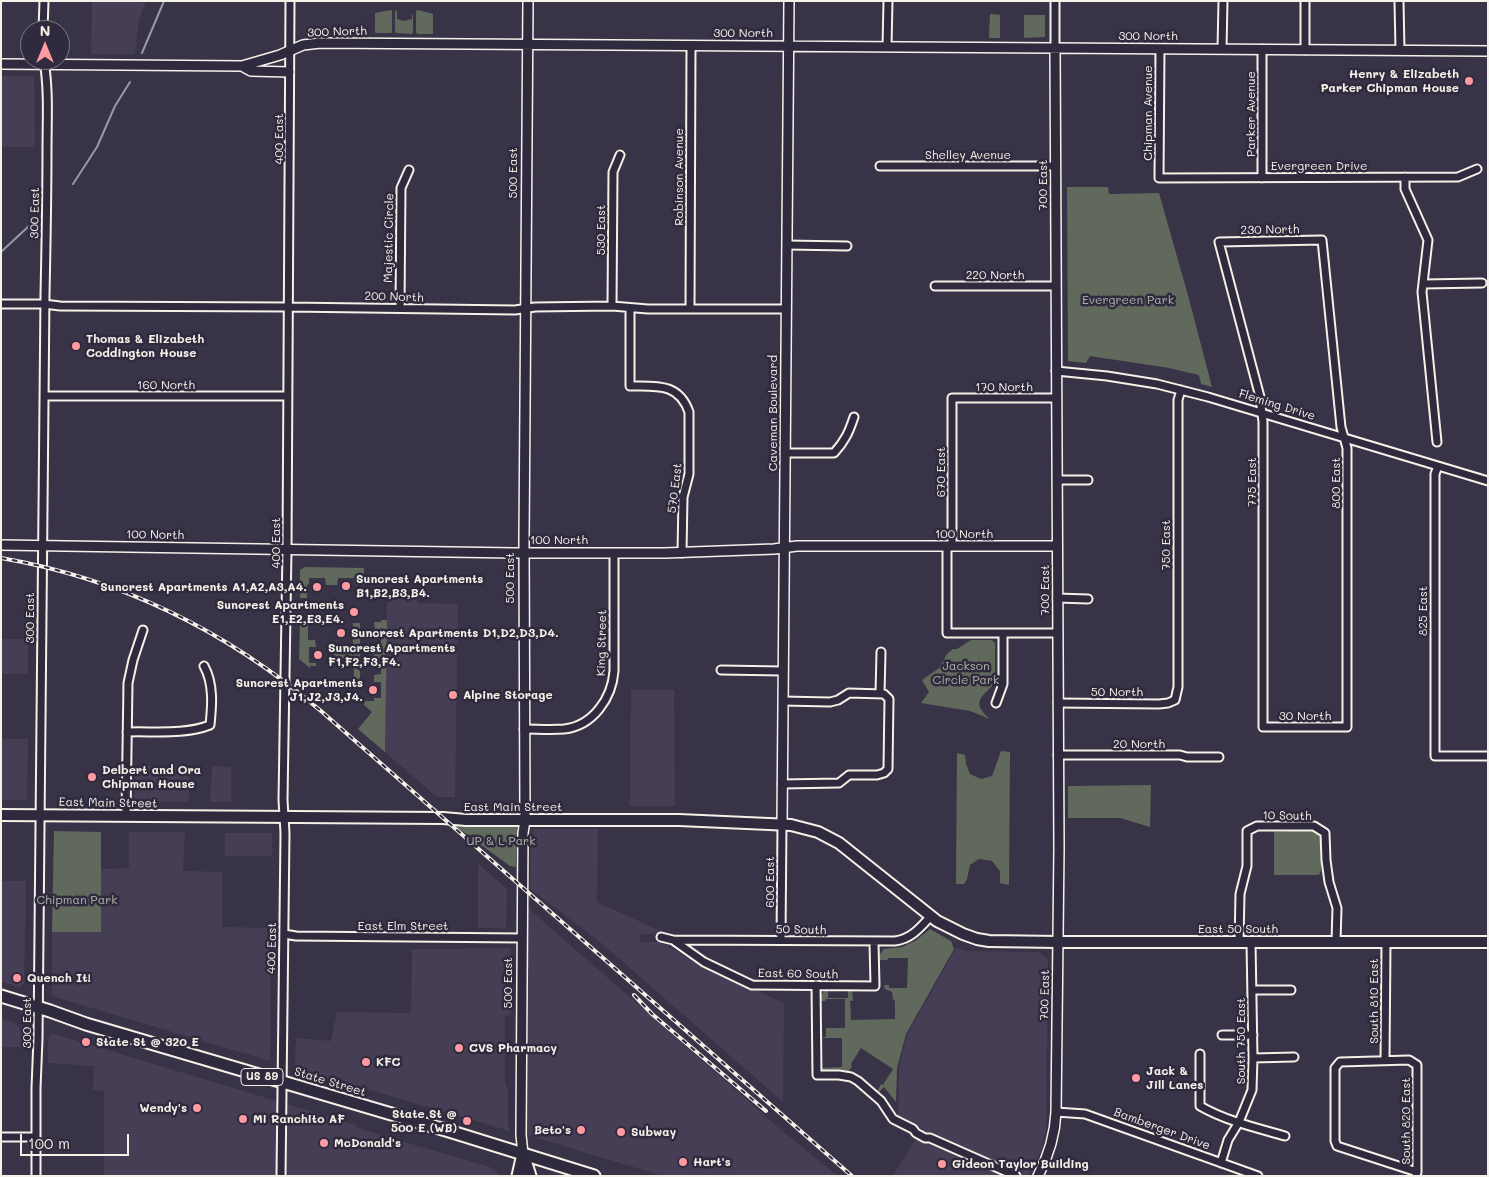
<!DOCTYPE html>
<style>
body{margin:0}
#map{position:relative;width:1489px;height:1177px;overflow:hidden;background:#393348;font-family:Mali,sans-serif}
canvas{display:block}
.frame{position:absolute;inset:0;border:2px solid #f4f1e8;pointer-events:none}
.north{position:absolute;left:20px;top:20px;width:50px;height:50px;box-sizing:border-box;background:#2f2a3d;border:1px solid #7e7a81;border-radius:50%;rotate:0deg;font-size:14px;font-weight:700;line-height:20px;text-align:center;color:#f4f1e8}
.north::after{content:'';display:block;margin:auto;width:18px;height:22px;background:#ff9aa2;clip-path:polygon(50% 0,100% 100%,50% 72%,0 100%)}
.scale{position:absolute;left:20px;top:1134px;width:109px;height:22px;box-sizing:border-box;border:2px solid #f4f1e8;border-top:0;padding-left:6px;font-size:15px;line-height:18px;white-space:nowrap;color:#f4f1e8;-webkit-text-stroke:4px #2f2a3d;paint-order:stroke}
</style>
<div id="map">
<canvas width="1489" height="1177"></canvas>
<div class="frame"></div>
<div class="north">N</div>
<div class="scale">100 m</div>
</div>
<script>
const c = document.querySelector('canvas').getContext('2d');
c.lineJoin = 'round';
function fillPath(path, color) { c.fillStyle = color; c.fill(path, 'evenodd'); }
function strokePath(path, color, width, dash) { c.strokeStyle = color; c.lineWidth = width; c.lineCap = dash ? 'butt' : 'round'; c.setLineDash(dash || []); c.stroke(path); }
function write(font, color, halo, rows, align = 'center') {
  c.font = font + ' Mali,sans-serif'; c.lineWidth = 5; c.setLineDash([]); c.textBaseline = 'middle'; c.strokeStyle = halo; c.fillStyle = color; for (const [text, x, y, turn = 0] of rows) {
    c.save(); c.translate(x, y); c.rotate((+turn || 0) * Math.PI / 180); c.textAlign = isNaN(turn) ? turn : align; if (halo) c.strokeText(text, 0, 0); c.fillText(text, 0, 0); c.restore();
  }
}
fillPath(new Path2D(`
 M92 1H146L139 20 135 54H91Z
 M1 76H34L35 147H1Z
 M387 599H417V603L458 604 455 797H437L385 752Z
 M1 639H28V674H1Z
 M631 690H674L675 806H630Z
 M1 739H28L27 800H1Z
 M135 766H190L189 802 134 801Z
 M212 766 231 767V802H210Z
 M534 829H598L597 902 663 932V934H640V942H661L694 962 784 1003 783 1102 600 942 530 889 531 834Z
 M129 832H185L183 871 223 872 222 927 271 928 270 1061 55 997 52 995V932H101V869L129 868Z
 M225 833H272V856H225Z
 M478 864 507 889 506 928H478Z
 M1 881H26L24 984 20 987 1 982Z
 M528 908 787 1135 838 1176H663L527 1135Z
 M464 948H511V1015L505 1016V1082L508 1091V1124L510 1131 295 1068 296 1038 331 1041 337 1012 411 1013 412 949H464Z
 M956 948 965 951 1039 952 1048 959 1046 1129 1041 1151 1028 1176H892L923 1129 898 1118 899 1068 907 1035Z
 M1 1018 15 1023 25 1034V1047H1Z
 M51 1033 356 1125 357 1128 490 1167 501 1176H104V1091L93 1090 94 1066 48 1063V1039Z`), '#453e55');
fillPath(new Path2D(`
 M391 10 392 11V32L391 33H376L375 32V13Z
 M397 10V19L404 21 412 19V14L413 15V32L412 34 396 33 395 32V11Z
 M418 10 433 14V34H417L416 32V11Z
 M990 14 1000 15V38H989Z
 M1024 15H1045V37L1024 38Z
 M1067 187H1108L1109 194 1159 193 1189 299 1212 387 1201 384 1199 375 1169 368 1090 356 1086 363 1068 361Z
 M305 567 364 568V585H356L355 584 354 578H338L337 585H326L325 578H309V584L307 585V598H300V570Z
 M381 620H387L385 752 358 729 372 712 364 705 365 701H374V698H381V682H374V675L381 674V659L373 658 374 648H381V632H375L374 622H381Z
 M300 622H308V640H315L316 647H309V663H316V666H310V668L299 659Z
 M353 623H360V679H354C354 660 352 642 353 623Z
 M971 640H992L995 643V683C982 697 970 702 990 719L970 711 921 703 929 692 922 680 939 668 947 654 953 649H957Z
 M334 644 351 645 353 659H334Z
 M1001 751 1010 752 1009 885 1000 883V871L992 861 979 859 970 865 967 879 964 884H956L957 753 965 755 966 764 970 774 981 779 992 776Z
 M1151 785 1150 827 1120 818H1068V786Z
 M451 823 517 825 516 867 510 866Z
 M1311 830 1317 833 1321 838V871L1319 875H1274V832Z
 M54 831 101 832V932H52Z
 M930 929 951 941 954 949 906 1034 897 1068 896 1102 884 1087 878 1093 877 1092 881 1084 883 1085 893 1069 861 1048 851 1064 852 1066 848 1073 823 1070 821 1068 842 1067V1038H820L826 1037V1028H845V999H826L825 1001H820L822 993 828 990V998H848V991H852L853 1001H850L851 1020 895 1019V1001L893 999 892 992 885 989 884 985H889V988H907L908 958H889L887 960H880V954L884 949 902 947 915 941Z`), '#61695c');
strokePath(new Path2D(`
 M142 53 164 1
 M73 184 97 147 115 106 130 82
 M1 252 30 225`), '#929ba7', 2);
const minor = new Path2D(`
 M1055 1V48
 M1305 1V50
 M1399 1 1400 50
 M43 30 44 1
 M887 47 888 1
 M1160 49 1159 178 1458 177 1477 169
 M1222 49 1223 1
 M880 166H1055
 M1405 177V189L1428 240 1422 292 1437 442
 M1262 178V49
 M1322 240 1341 427 1347 448V727H1263V422L1260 397 1219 242Z
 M787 245 847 246
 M1423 284 1482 283
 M935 286H1056
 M1 304H44L60 306 288 307 515 310 535 307 612 306 648 309H786
 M612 306 613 172 620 155
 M400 308 401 188 409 170
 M630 308V386C657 386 679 383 689 412V474L683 497 682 553
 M690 309 691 46
 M1056 371 1107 376 1157 384 1208 397 1488 481
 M44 396H288
 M785 453H834C845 441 849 432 854 417
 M1438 466 1435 474V756H1488
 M1057 480H1088
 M947 546V633H1058
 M952 546V398H1056
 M1057 598 1088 599
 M721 670 783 671
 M880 694 881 652
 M996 703 1003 684V633
 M1058 703 1159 704 1168 703 1175 700 1178 687V400L1181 390
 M524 729C537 729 551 730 564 729 593 726 612 698 614 671V553
 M127 732C154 731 184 735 210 725 212 706 214 684 204 666
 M1058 755H1180L1187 757H1219
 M782 784 839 783 849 775H877L884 773 888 769 889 699 884 694 849 693 838 700 830 702 783 701
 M126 816 128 683 133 660 143 630
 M284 934 296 936 522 938
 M661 937 673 940 895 941C911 939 920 928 931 916
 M673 940 704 962 752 985 875 986 874 942
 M781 940 782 824
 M1239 942 1240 894 1247 866V831L1257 826H1314L1325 833 1326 860 1329 882 1337 908 1336 942
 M816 985 817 1075H839L851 1077 858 1081 881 1101 893 1119 913 1129 916 1133 925 1138H930L1016 1176
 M1252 990H1291
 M1222 1035H1253
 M1200 1054V1106C1226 1121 1257 1128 1285 1136
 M1253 1058 1294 1057
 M1385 1060 1386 942
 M1056 1112 1085 1114 1258 1176
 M1 1137H36
 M1221 1163 1228 1140 1239 1122 1252 1090 1253 1058 1251 942
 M36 1176V1088L38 1039 45 295C46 247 47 198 47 150 47 120 49 90 44 61
 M281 1176 285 833 283 800 287 550 290 1
 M1416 1176 1417 1172V1065L1409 1060 1340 1062 1335 1068V1141L1337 1146 1417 1172`);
const tertiary = new Path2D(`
 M1 64 242 66 280 55 303 45 320 43 1488 51
 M242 66 251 71 289 72
 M1 545 514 553H665L774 549 797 546H1057
 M782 824 789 1
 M523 1154 521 1135 523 833 525 820 524 539 528 1
 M1038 1176C1049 1155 1055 1136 1056 1112L1059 848 1055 48`);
const secondary = new Path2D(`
 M1 815 443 818 466 820H679L791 825 818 832 839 843 937 921 963 934 977 939 989 941 1058 942H1488`);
const primary = new Path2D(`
 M1 996 50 1011 86 1024 449 1131 594 1176
 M523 1154 530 1176
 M518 1176 523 1154`);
strokePath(minor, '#f4f1e8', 11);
strokePath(tertiary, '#f4f1e8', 12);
strokePath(secondary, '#f4f1e8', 14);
strokePath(primary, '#f4f1e8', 15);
strokePath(minor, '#2f2a3d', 7);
strokePath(tertiary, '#2f2a3d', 9);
strokePath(secondary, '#2f2a3d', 10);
strokePath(primary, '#2f2a3d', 11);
const rail = new Path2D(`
 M1 558C123 579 227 631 321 711L852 1176
 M634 995 652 1014 766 1111`);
strokePath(rail, '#f4f1e8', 4);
strokePath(rail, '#2f2a3d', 2, [5.5]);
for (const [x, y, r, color] of [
 [1469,81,5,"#ff9aa2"],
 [76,346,5,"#ff9aa2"],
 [346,586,5,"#ff9aa2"],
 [317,587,5,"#ff9aa2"],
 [354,612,5,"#ff9aa2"],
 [341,633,5,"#ff9aa2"],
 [318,655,5,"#ff9aa2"],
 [373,690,5,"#ff9aa2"],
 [453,695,5,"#ff9aa2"],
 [92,777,5,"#ff9aa2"],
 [17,978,5,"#ff9aa2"],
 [86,1042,5,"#ff9aa2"],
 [459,1048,5,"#ff9aa2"],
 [366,1062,5,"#ff9aa2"],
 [1136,1078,5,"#ff9aa2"],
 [197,1108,5,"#ff9aa2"],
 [243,1119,5,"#ff9aa2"],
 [467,1121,5,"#ff9aa2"],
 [581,1130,5,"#ff9aa2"],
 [621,1132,5,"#ff9aa2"],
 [324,1143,5,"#ff9aa2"],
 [683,1162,5,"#ff9aa2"],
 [942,1164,5,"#ff9aa2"]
]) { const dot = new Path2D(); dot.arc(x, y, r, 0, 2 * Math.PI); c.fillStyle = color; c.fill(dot); strokePath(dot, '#2f2a3d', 2); }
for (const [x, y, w] of [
 [262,1077,42]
]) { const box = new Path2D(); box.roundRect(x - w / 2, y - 8.5, w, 17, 4); c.fillStyle = '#2f2a3d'; c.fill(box); strokePath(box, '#f4f1e8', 1); }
write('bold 11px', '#f4f1e8', null, [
 ["US 89",262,1077]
]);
write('12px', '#f4f1e8', '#2f2a3d', [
 ["300 North",337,32,-2],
 ["300 North",743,33],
 ["300 North",1148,36],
 ["Chipman Avenue",1148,113,-90],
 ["Parker Avenue",1251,114,-90],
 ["400 East",279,139,-90],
 ["Shelley Avenue",968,155],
 ["Evergreen Drive",1319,166],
 ["500 East",513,173,-90],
 ["Robinson Avenue",679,177,-90],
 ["700 East",1043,185,-90],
 ["300 East",35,213,-89],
 ["530 East",601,230,-90],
 ["230 North",1270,230,-1],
 ["Majestic Circle",389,238,-89],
 ["220 North",995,275],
 ["200 North",394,297,2],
 ["160 North",166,385],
 ["170 North",1004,387],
 ["Fleming Drive",1277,405,17],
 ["Caveman Boulevard",773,413,-90],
 ["670 East",941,472,-90],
 ["775 East",1252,482,-90],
 ["800 East",1336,483,-90],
 ["570 East",675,488,-83],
 ["100 North",964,534],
 ["100 North",155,535,1],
 ["100 North",559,540],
 ["400 East",276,543,-90],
 ["750 East",1166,545,-90],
 ["500 East",510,578,-90],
 ["700 East",1045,590,-90],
 ["825 East",1423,611,-90],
 ["300 East",30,618,-90],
 ["King Street",602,643,-89],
 ["50 North",1117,692],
 ["30 North",1305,716],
 ["20 North",1139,744],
 ["East Main Street",108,803,1],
 ["East Main Street",513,807],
 ["10 South",1287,816,1],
 ["600 East",770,882,-90],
 ["East Elm Street",403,926],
 ["East 50 South",1238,929],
 ["50 South",801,930,1],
 ["400 East",272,948,-89],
 ["East 60 South",798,974,1],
 ["500 East",508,983,-90],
 ["700 East",1045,995,-89],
 ["South 810 East",1374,1001,-90],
 ["300 East",27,1023,-90],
 ["South 750 East",1241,1041,-90],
 ["State Street",330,1082,17],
 ["South 820 East",1406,1121,-90],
 ["Bamberger Drive",1162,1129,20]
]);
write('bold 12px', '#f4f1e8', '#2f2a3d', [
 ["Henry & Elizabeth",1459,74,"right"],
 ["Parker Chipman House",1459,88,"right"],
 ["Thomas & Elizabeth",86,339],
 ["Coddington House",86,353],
 ["Suncrest Apartments",356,579],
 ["B1,B2,B3,B4.",356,593],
 ["Suncrest Apartments A1,A2,A3,A4.",307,587,"right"],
 ["Suncrest Apartments",344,605,"right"],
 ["E1,E2,E3,E4.",344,619,"right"],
 ["Suncrest Apartments D1,D2,D3,D4.",351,633],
 ["Suncrest Apartments",328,648],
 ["F1,F2,F3,F4.",328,662],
 ["Suncrest Apartments",363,683,"right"],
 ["J1,J2,J3,J4.",363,697,"right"],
 ["Alpine Storage",463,695],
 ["Delbert and Ora",102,770],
 ["Chipman House",102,784],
 ["Quench It!",27,978],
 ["State St @ 320 E",96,1042],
 ["CVS Pharmacy",469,1048],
 ["KFC",376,1062],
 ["Jack &",1146,1071],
 ["Jill Lanes",1146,1085],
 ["Wendy's",187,1108,"right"],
 ["State St @",457,1114,"right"],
 ["500 E (WB)",457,1128,"right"],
 ["Mi Ranchito AF",253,1119],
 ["Beto's",571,1130,"right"],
 ["Subway",631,1132],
 ["McDonald's",334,1143],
 ["Hart's",693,1162],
 ["Gideon Taylor Building",952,1164]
], 'left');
write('12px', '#b2b4a9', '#2f2a3d', [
 ["Evergreen Park",1128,300],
 ["Jackson",966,666],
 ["Circle Park",966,680],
 ["UP & L Park",501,841],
 ["Chipman Park",77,900]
]);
</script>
